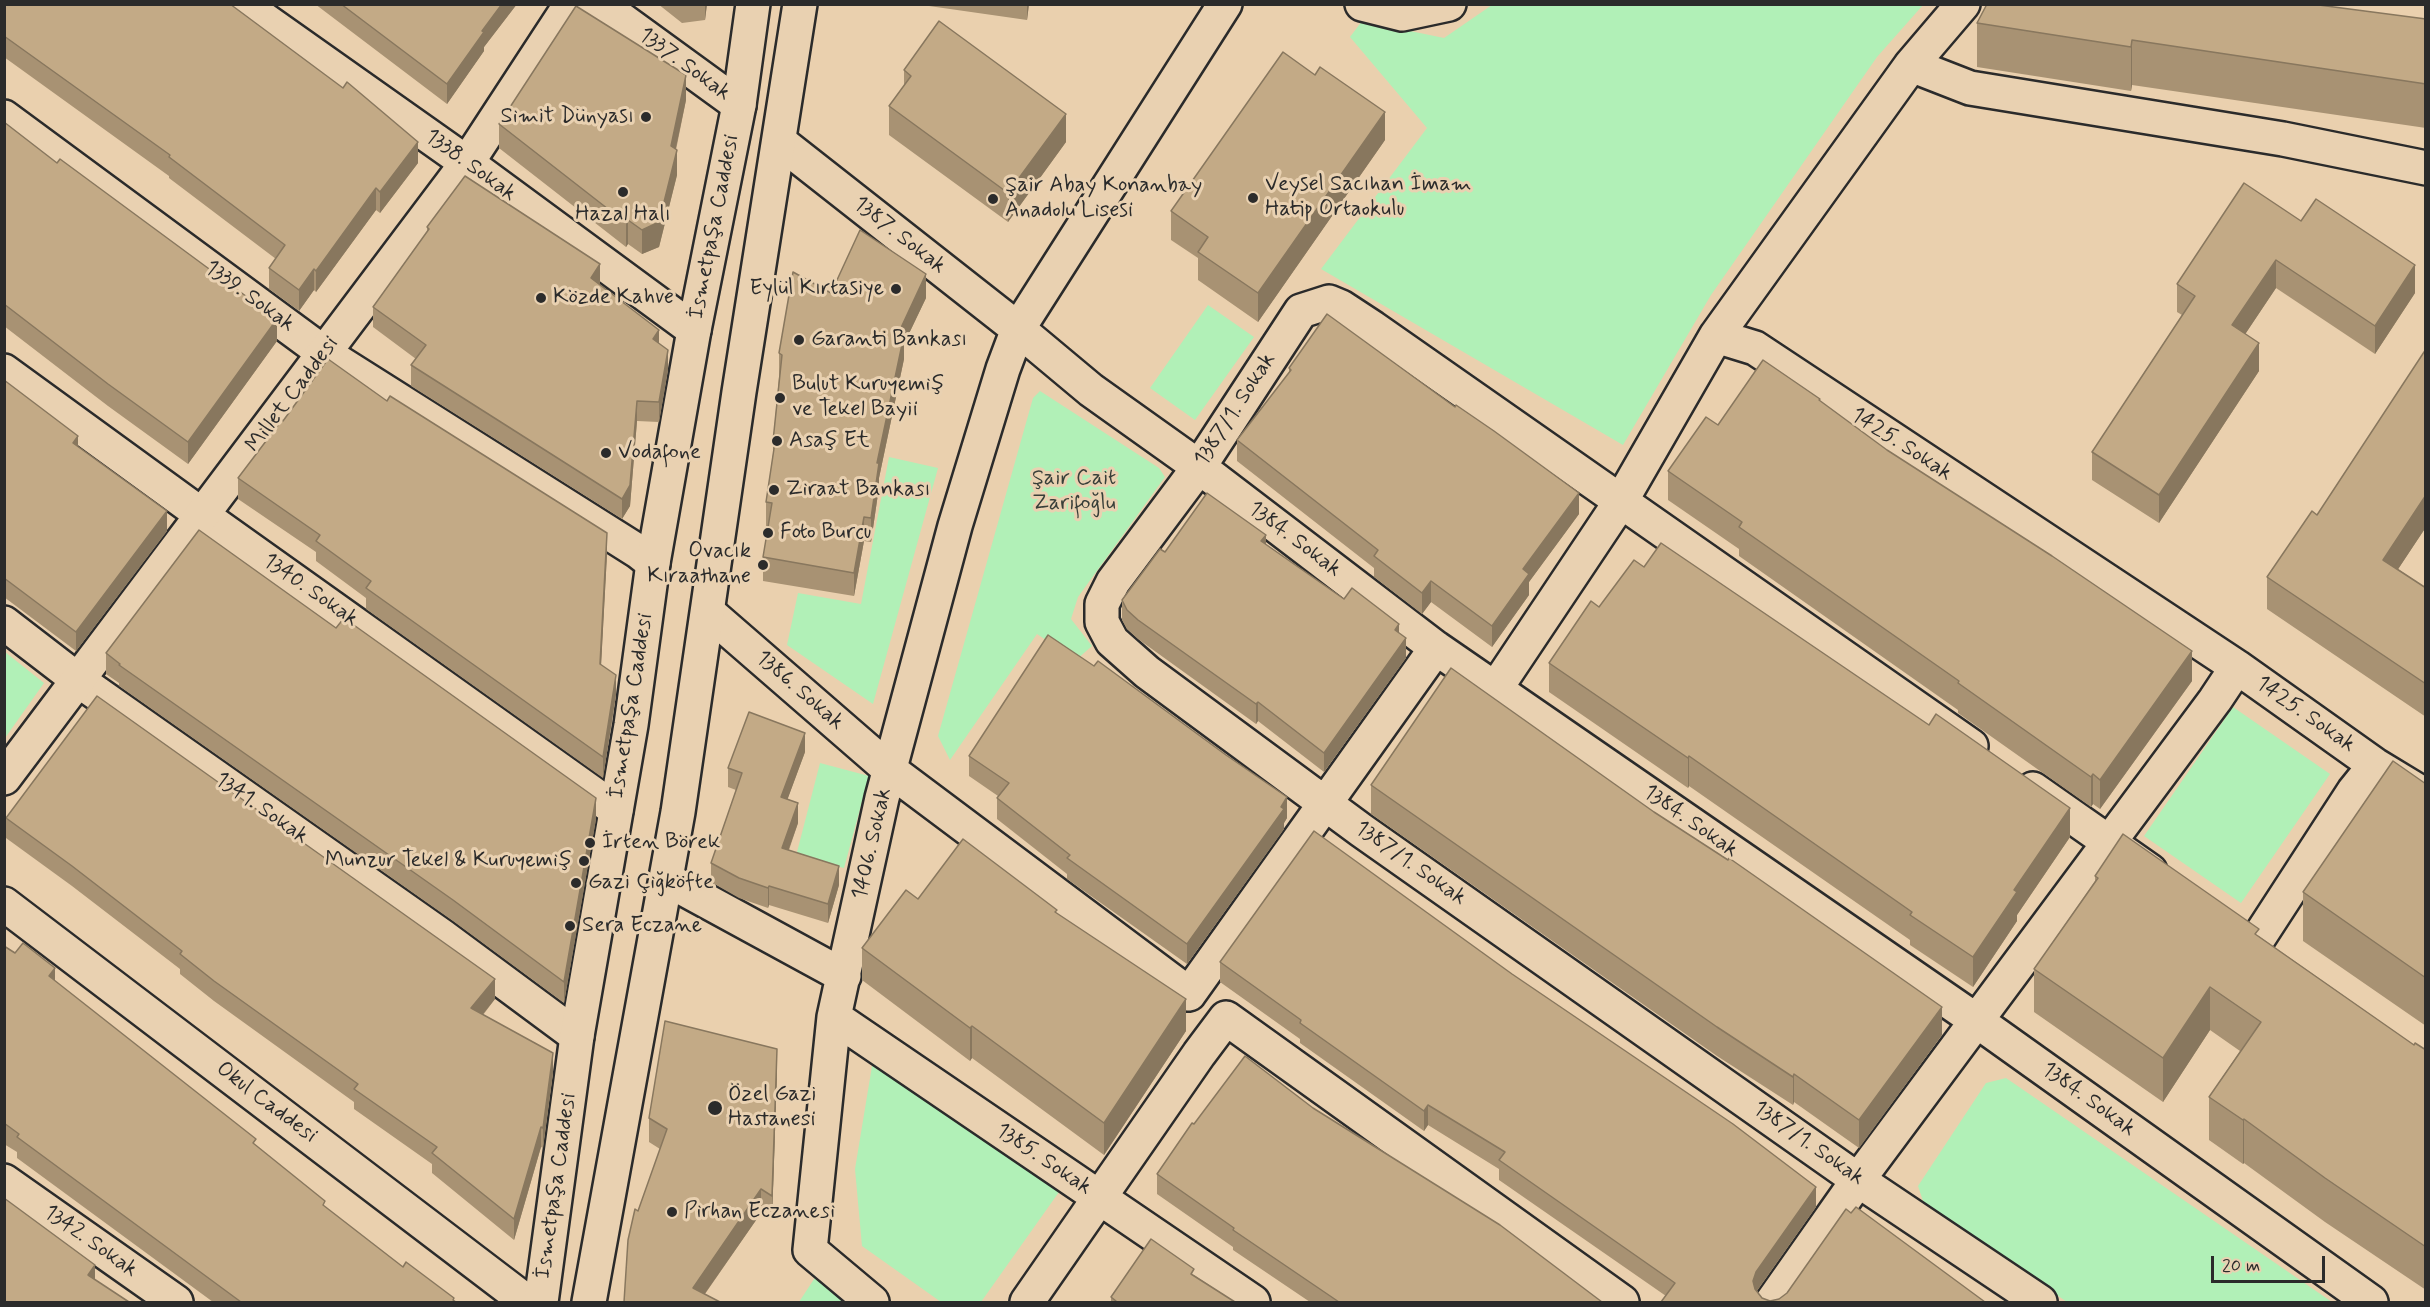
<!DOCTYPE html>
<meta charset="utf-8">
<style>
body{margin:0}
#map{position:relative;width:2430px;height:1307px;overflow:hidden;background:#ead0ae;font-family:Mynerve,sans-serif}
canvas{display:block}
.frame{position:absolute;inset:0;border:6px solid #2b2b2b;pointer-events:none}
.scale{position:absolute;left:2211px;top:1256px;width:114px;height:27px;box-sizing:border-box;border:3px solid #2b2b2b;border-top:0;padding-left:8px;font-size:18px;line-height:21px;white-space:nowrap;color:#2b2b2b;-webkit-text-stroke:4px #e9d1b1;paint-order:stroke}
</style>
<div id="map">
<canvas width="2430" height="1307"></canvas>
<div class="frame"></div>
<div class="scale">20 m</div>
</div>
<script>
const c = document.querySelector('canvas').getContext('2d');
c.lineJoin = 'round';
function fillPath(path, color) { c.fillStyle = color; c.fill(path, 'evenodd'); }
function strokePath(path, color, width, dash) { c.strokeStyle = color; c.lineWidth = width; c.lineCap = dash ? 'butt' : 'round'; c.setLineDash(dash || []); c.stroke(path); }
function write(font, color, halo, rows, align = 'center') {
  c.font = font + ' Mynerve,sans-serif'; c.lineWidth = 6; c.setLineDash([]); c.textBaseline = 'middle'; c.strokeStyle = halo; c.fillStyle = color; for (const [text, x, y, turn = 0] of rows) {
    c.save(); c.translate(x, y); c.rotate((+turn || 0) * Math.PI / 180); c.textAlign = isNaN(turn) ? turn : align; if (halo) c.strokeText(text, 0, 0); c.fillText(text, 0, 0); c.restore();
  }
}
fillPath(new Path2D(`
 M1492 5H1923L1877 57 1711 295 1623 445 1321 269 1427 128 1350 37 1362 21 1444 38Z
 M1208 305 1254 337 1195 420 1150 388Z
 M1040 391 1159 468 1165 477 1078 597 1071 619 1092 646 1076 660 1037 634 950 760 938 736 1033 398Z
 M889 457 938 468 873 704 787 645 798 593 861 604Z
 M5 652 44 683 5 738Z
 M2233 707 2330 774 2241 903 2144 836Z
 M820 763 869 776 844 868 796 856Z
 M873 1060 1059 1192 981 1302H941L862 1246 855 1169Z
 M2006 1078 2332 1302H2067L1924 1204 1918 1186 1986 1083Z
 M818 1273 848 1302H799Z`), '#b1f0b7');
const street = new Path2D(`
 M242 4 467 163 694 330
 M600 4 739 105
 M1362 4 1402 14 1449 4
 M1911 65 1970 88 2283 139 2426 168
 M4 117 324 353 639 552 653 563
 M780 142 1018 329 1091 390 1199 467 1436 648 1977 1021 2371 1302
 M1716 336 1911 65 1963 4
 M4 371 202 515 616 810
 M708 612 890 770 1189 994 1436 648
 M4 623 78 680 442 936 577 1036
 M1496 688 1621 501 1716 336 1755 348 2237 667 2375 765 2426 796
 M1971 746 1373 328 1341 307 1329 302 1301 311 1199 467 1113 582 1102 604V622L1112 641 1147 672 1361 830 1858 1180 2040 1302
 M2033 789 2150 871
 M666 879 844 976
 M2254 945 2354 791 2375 765
 M834 1017 1253 1302
 M4 1181 176 1302
 M872 1302 810 1250 834 1017 882 798 955 526 1003 369 1018 329 1225 4
 M1027 1302 1199 1054 1226 1018 1622 1302
 M1772 1302 1858 1180 2215 700 2237 667`);
const secondary = new Path2D(`
 M4 778 467 163 571 4
 M4 904 527 1302`);
const primary = new Path2D(`
 M541 1302 577 1036 631 725 653 563 694 330 739 105 753 4
 M589 1302 678 812 739 392 800 4`);
strokePath(street, '#2b2b2b', 38);
strokePath(secondary, '#2b2b2b', 38);
strokePath(primary, '#2b2b2b', 38);
strokePath(street, '#e9d1b1', 33);
strokePath(secondary, '#e9d1b1', 33);
strokePath(primary, '#e9d1b1', 33);
fillPath(new Path2D(`
 M4 4 418 163 380 213 376 210 316 292 314 290 299 311 269 289V268L276 259 169 178V176L4 57Z
 M315 4H517L484 47V51L447 104Z
 M658 4H707L705 20 682 23Z
 M915 4H1029L1027 20Z
 M2327 7 2426 19V128L2132 85 2131 91 1977 67V23Z
 M904 70 1066 142 1008 222 889 135V106L904 86Z
 M686 100 676 150 677 175 659 247 642 254 628 244 626 247 499 148V124Z
 M4 122 277 341 188 464 108 406 4 326Z
 M1385 140 1258 322 1198 280V258L1171 240V211Z
 M2301 221 2415 293 2375 354 2276 288 2245 334 2259 371 2159 523 2092 480V452L2182 315 2177 312V284Z
 M427 227 600 285 659 344 668 370 659 422 637 421 630 506 622 519 411 386V365L416 359 373 327V307L427 232Z
 M831 293 926 298 904 344V359L879 478V487L871 542 864 541 854 596 763 581V557L768 526H766V502L773 454V441L779 377V353Z
 M2426 349V527L2398 569 2426 588V717L2267 609V577L2317 515Z
 M1289 368 1579 514 1529 582V595L1492 647 1431 602 1422 614 1374 577V568L1237 461V440L1289 373Z
 M4 380 78 447 167 531 76 651 4 597Z
 M387 401 607 554 601 665 616 695 603 778 366 609V598L316 561V552L238 499V478L283 421Z
 M1820 401 2192 681 2100 809 2093 804 2091 807 1958 713V710L1739 556V549L1668 500V471L1718 425Z
 M1266 544 1344 599 1399 633 1406 658 1324 772 1258 721 1256 724 1138 639 1127 629 1122 620V600L1165 552Z
 M1644 567 2070 837 2017 915V921L1973 987 1910 945V940L1689 786 1688 788 1549 692V663L1599 607Z
 M106 653 596 819 564 1003 453 921 119 686V683L106 674Z
 M805 752 787 800 798 823 789 850 839 885 828 923 769 905 768 908 739 898 711 882V863L736 790 728 787V768Z
 M969 756 1287 818 1284 823V829L1187 964 1067 879V874L997 819V798L998 796 969 776Z
 M2426 784V1026L2303 941V892Z
 M1371 785 1942 1035 1859 1148 1794 1102 1793 1105 1717 1056 1371 814Z
 M6 818 495 999 483 1015 553 1073 543 1148 541 1147 514 1240 432 1173V1164L354 1109V1102L214 1001 180 974V969L72 886 6 838Z
 M2095 876 2259 936 2414 1045 2426 1050V1290L2325 1222 2244 1163 2243 1164 2209 1140V1097L2240 1051 2210 1030 2163 1102 2034 1012V969L2095 881Z
 M918 899 1057 913 1186 1031 1104 1155 972 1058 970 1061 862 980V948Z
 M4 946 55 981 256 1146 325 1207 403 1267 456 1302H213L17 1158V1152L4 1144Z
 M1220 962 1816 1207 1757 1291 1762 1298 1770 1301 1985 1302H1661L1666 1296 1499 1180V1169L1428 1125 1424 1131 1300 1043V1039L1220 982Z
 M777 1073 772 1220 761 1213 705 1294 624 1302 638 1211 660 1149 649 1142V1118Z
 M1313 1108 1602 1302H1310L1233 1250V1247L1157 1194V1174L1194 1124Z
 M1194 1275 1235 1302H1111V1297Z`), '#a89273');
fillPath(new Path2D(`
 M502 4H517L484 47V51L447 104V84L482 31Z
 M705 4H707L705 20Z
 M1027 4H1029L1027 20Z
 M2132 40V85L2131 91V47Z
 M686 75V100L671 171V146Z
 M1385 112V140L1258 322V293Z
 M1066 114V142L1008 222V193Z
 M418 142V163L380 213V192Z
 M677 150V175L659 247 642 254V230Z
 M376 188V210L316 292V271Z
 M628 220V244L626 247V223Z
 M2276 260V288L2232 354V325Z
 M600 264V285L591 299V278Z
 M2415 265V293L2375 354V326Z
 M314 269V290L299 311V290Z
 M926 274V298L904 344V359L879 478V487L871 542V518L877 463 899 332Z
 M277 319V341L188 464V442Z
 M659 330V350L653 339Z
 M2259 343V371L2159 523V495Z
 M668 350V370L659 422V402Z
 M637 401V421L630 506 622 519V499Z
 M78 436V455L73 443Z
 M1579 493V514L1529 582V595L1492 647V626L1523 569Z
 M2426 495V527L2383 592V560Z
 M167 511V531L76 651V632Z
 M864 517V541L854 596V573Z
 M607 533V554L600 685V664Z
 M1266 535V554L1261 541Z
 M1431 581V602L1422 614V593Z
 M1399 624V644L1395 630Z
 M1406 638V658L1324 772V753Z
 M2192 651V681L2100 809V780Z
 M616 675V695L603 778V757Z
 M1258 702V721L1256 724V704Z
 M805 733V752L781 817V797Z
 M1689 756V786L1688 788V758Z
 M2093 774V804L2091 807V777Z
 M1287 797V818L1284 823V829L1187 964V944Z
 M596 798V819L564 1003V982Z
 M798 803V823L782 868V848Z
 M2070 808V837L2017 915V921L1973 987V957L2014 890Z
 M839 866V885L828 923V904Z
 M769 886V905L768 908V888Z
 M55 968V988L49 976Z
 M495 979V999L471 1029V1008Z
 M2210 987V1030L2163 1102V1058Z
 M1186 999V1031L1104 1155V1123Z
 M1942 1007V1035L1859 1148V1120Z
 M972 1026V1058L970 1061V1028Z
 M777 1049V1073L772 1220V1196Z
 M553 1053V1073L543 1148V1128Z
 M1794 1074V1102L1793 1105V1077Z
 M1428 1105V1125L1424 1131V1111Z
 M2244 1119V1163L2243 1164V1120Z
 M541 1127V1147L514 1240V1219Z
 M1816 1187V1207L1756 1292 1753 1301V1281L1756 1272Z
 M761 1189V1213L699 1302 693 1288Z
 M95 1265V1285L88 1275Z`), '#88775e');
const building = new Path2D(`
 M4 4H230L343 88 347 82 418 142 380 192 376 188 316 271 314 269 299 290 269 268 285 245 169 157 170 155 4 36Z
 M341 4H502L482 31 484 32 447 84Z
 M1987 4H2311L2426 19V84L2132 40 2131 47 1977 23Z
 M576 6 686 75 671 146 677 150 659 222 642 230 628 220 626 223 499 124Z
 M939 21 1066 114 1008 193 889 106 911 76 904 70Z
 M1283 52 1315 75 1320 67 1385 112 1258 293 1198 252 1208 237 1171 211Z
 M4 122 57 163 60 159 277 319 188 442 108 384 4 304Z
 M465 176 600 264 591 278 659 330 653 339 668 350 659 402 637 401 630 485 622 499 411 365 426 345 373 307 429 229 427 227Z
 M2244 183 2301 221 2316 199 2415 265 2375 326 2276 260 2232 325 2259 343 2159 495 2092 452 2195 296 2177 284Z
 M860 230 926 274 899 332 904 335 877 463H879L871 518 864 517 854 573 763 557 772 503 766 502 775 442 773 441 782 355 779 353 793 272 831 293Z
 M1327 314 1455 407 1456 405 1494 431 1579 493 1523 569 1529 574 1492 626 1431 581 1422 593 1374 556 1378 550 1237 440 1291 370 1289 368Z
 M2426 349V495L2383 560 2426 588V684L2267 577 2312 511 2317 515Z
 M328 359 387 401 390 396 607 533 600 664 616 675 603 757 366 588 371 581 316 541 320 535 238 478 282 420 283 421Z
 M1763 360 1820 399 1819 400 1887 450 2052 556 2192 651 2100 780 2093 774 2091 777 1958 683 1959 681 1739 527 1742 522 1668 471 1706 417 1718 425Z
 M4 380 78 436 73 443 167 511 76 632 4 578Z
 M1207 493 1266 535 1261 541 1344 599 1352 588 1399 624 1395 630 1406 638 1324 753 1258 702 1256 704 1138 620 1127 610 1122 600 1160 549 1165 552Z
 M199 530 336 628 344 618 596 798 564 982 453 900 119 665 120 664 106 653Z
 M1661 543 1929 725 1936 714 2070 808 2014 890 2017 892 1973 957 1910 915 1912 912 1689 756 1688 758 1549 663 1591 601 1599 607 1634 560 1644 567Z
 M1048 635 1094 666 1098 661 1226 755 1287 797 1281 807 1284 809 1187 944 1067 858 1070 855 997 798 1009 783 969 756Z
 M1451 668 1654 812 1728 860 1729 858 1942 1007 1859 1120 1794 1074 1793 1077 1717 1027 1371 785Z
 M97 696 495 979 471 1008 553 1053 543 1128 541 1127 514 1219 432 1153 437 1147 354 1089 358 1084 214 981 180 954 182 951 72 866 6 818Z
 M749 712 805 733 781 797 798 803 782 848 839 866 828 904 769 886 768 888 739 878 711 863 742 773 728 768Z
 M2393 761 2426 784V978L2303 892Z
 M1314 831 1512 974 1733 1124 1816 1187 1756 1272 1753 1281 1755 1289 1762 1298 1770 1301 1779 1299 1787 1293 1846 1209 1851 1213 1856 1207 1985 1302H1661L1675 1283 1499 1160 1505 1152 1428 1105 1424 1111 1300 1023 1301 1020 1220 962Z
 M2123 834 2259 929 2255 934 2414 1045 2415 1043 2426 1050V1247L2325 1178 2244 1119 2243 1120 2209 1097 2261 1022 2210 987 2163 1058 2034 969 2098 878 2095 876Z
 M963 839 1057 910 1055 912 1186 999 1104 1123 972 1026 970 1028 862 948 906 890 918 899Z
 M23 943 55 968 49 976 256 1139 253 1143 325 1201 323 1205 403 1267 406 1262 454 1298 453 1300 456 1302H241L17 1137 19 1134 4 1123V946L15 953Z
 M665 1021 777 1049 772 1196 761 1189 693 1288 720 1302H624L628 1240 635 1209 638 1211 667 1129 649 1118Z
 M1245 1056 1313 1108 1500 1225 1602 1302H1339L1233 1230 1234 1228 1157 1174 1192 1123 1194 1124Z
 M4 1198 95 1265 88 1275 129 1302H4Z
 M1151 1239 1194 1269 1191 1274 1235 1302H1115L1116 1301 1111 1297Z`);
fillPath(building, '#c3aa86');
strokePath(building, '#88775e', 1.5);
for (const [x, y, r, color] of [
 [646,117,6,"#2b2b2b"],
 [623,192,6,"#2b2b2b"],
 [1253,198,6,"#2b2b2b"],
 [993,199,6,"#2b2b2b"],
 [896,289,6,"#2b2b2b"],
 [541,298,6,"#2b2b2b"],
 [799,340,6,"#2b2b2b"],
 [780,398,6,"#2b2b2b"],
 [777,441,6,"#2b2b2b"],
 [606,453,6,"#2b2b2b"],
 [774,490,6,"#2b2b2b"],
 [768,533,6,"#2b2b2b"],
 [763,565,6,"#2b2b2b"],
 [590,843,6,"#2b2b2b"],
 [584,861,6,"#2b2b2b"],
 [576,883,6,"#2b2b2b"],
 [570,926,6,"#2b2b2b"],
 [715,1108,8,"#2b2b2b"],
 [672,1212,6,"#2b2b2b"]
]) { const dot = new Path2D(); dot.arc(x, y, r, 0, 2 * Math.PI); c.fillStyle = color; c.fill(dot); strokePath(dot, '#e9d1b1', 2); }
write('22px', '#2b2b2b', '#e9d1b1', [
 ["1337. Sokak",684,65,36],
 ["1338. Sokak",470,166,36],
 ["İsmetpaşa Caddesi",715,227,-79],
 ["1387. Sokak",899,236,38],
 ["1339. Sokak",249,297,36],
 ["Millet Caddesi",293,395,-53],
 ["1387/1. Sokak",1236,410,-57],
 ["1425. Sokak",1901,445,33],
 ["1384. Sokak",1294,540,37],
 ["1340. Sokak",310,591,35],
 ["1386. Sokak",799,691,41],
 ["İsmetpaşa Caddesi",632,706,-81],
 ["1425. Sokak",2305,715,35],
 ["1341. Sokak",261,809,35],
 ["1384. Sokak",1690,822,35],
 ["1406. Sokak",873,844,-77],
 ["1387/1. Sokak",1410,864,35],
 ["1384. Sokak",2088,1100,36],
 ["Okul Caddesi",266,1103,37],
 ["1387/1. Sokak",1808,1144,35],
 ["1385. Sokak",1043,1160,34],
 ["İsmetpaşa Caddesi",557,1186,-82],
 ["1342. Sokak",90,1242,35]
]);
write('22px', '#2b2b2b', '#e9d1b1', [
 ["Simit Dünyası",634,117,"right"],
 ["Veysel Sacıhan İmam",1265,185],
 ["Hatip Ortaokulu",1265,210],
 ["Şair Abay Konanbay",1005,186],
 ["Anadolu Lisesi",1005,211],
 ["Hazal Halı",623,215,"center"],
 ["Eylül Kırtasiye",884,289,"right"],
 ["Közde Kahve",553,298],
 ["Garanti Bankası",811,340],
 ["Bulut Kuruyemiş",792,385],
 ["ve Tekel Bayii",792,410],
 ["Asaş Et",789,441],
 ["Vodafone",618,453],
 ["Ziraat Bankası",786,490],
 ["Foto Burcu",780,533],
 ["Ovacık",751,552,"right"],
 ["Kıraathane",751,577,"right"],
 ["İrten Börek",602,843],
 ["Munzur Tekel & Kuruyemiş",572,861,"right"],
 ["Gazi Çiğköfte",588,883],
 ["Sera Eczane",582,926],
 ["Özel Gazi",728,1095],
 ["Hastanesi",728,1120],
 ["Pirhan Eczanesi",684,1212]
], 'left');
write('22px', '#383f39', '#e9d1b1', [
 ["Şair Cait",1074,479],
 ["Zarifoğlu",1074,504]
]);
</script>
